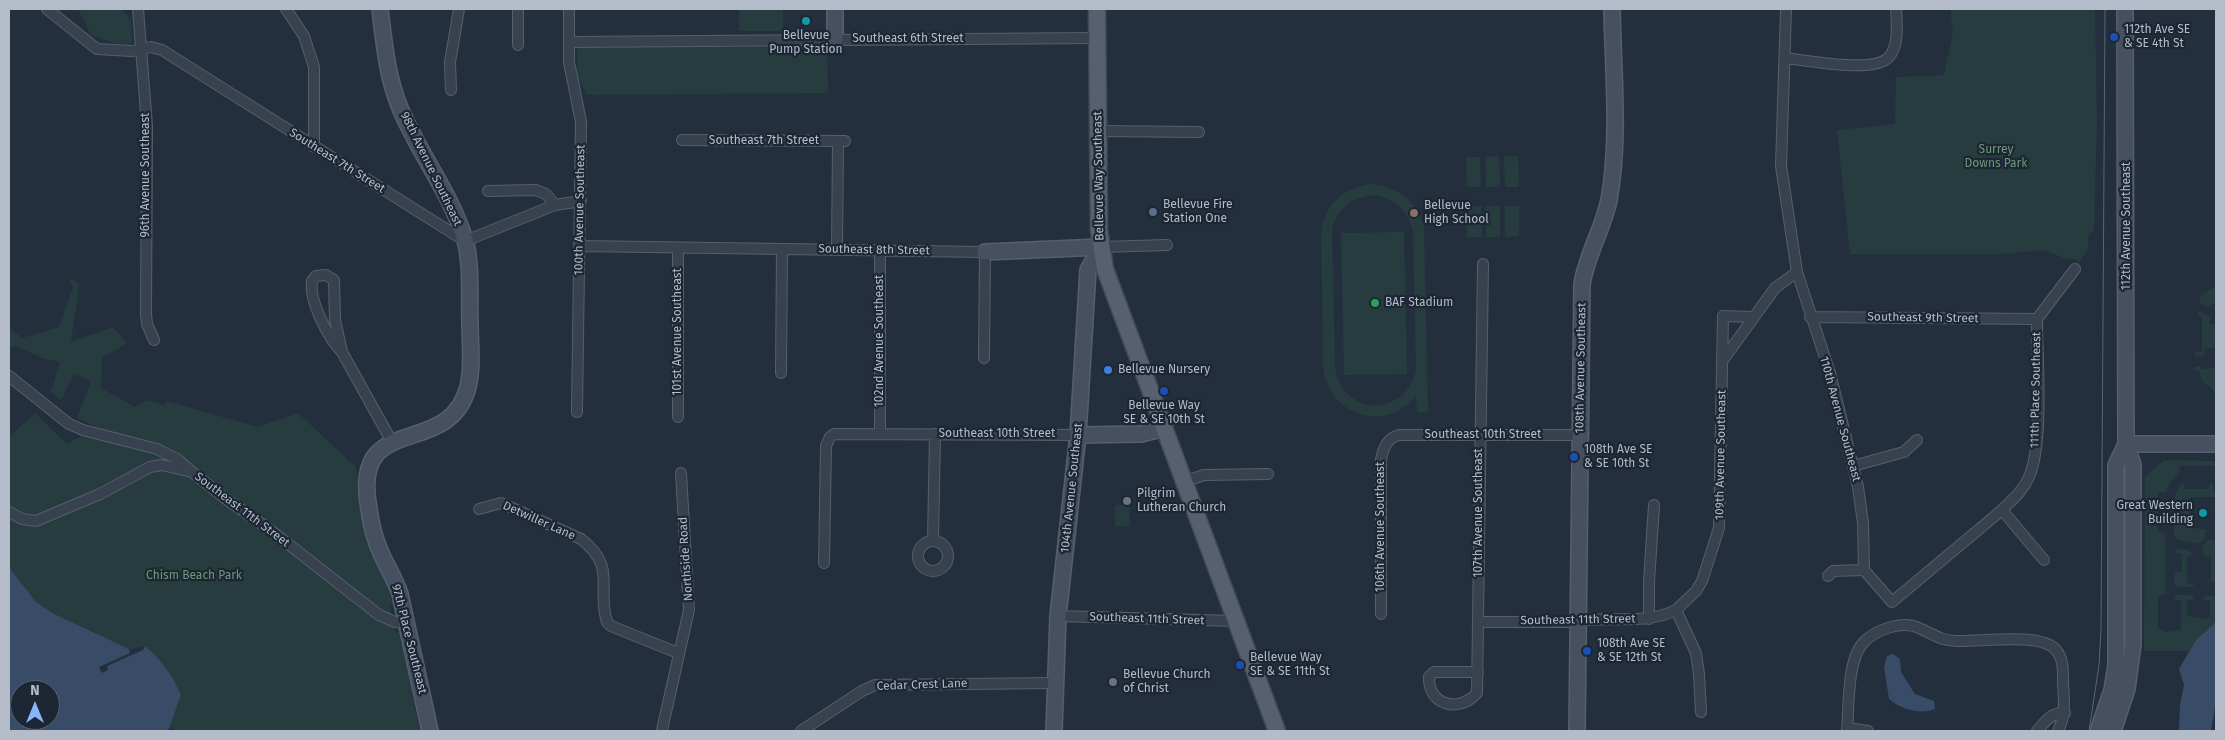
<!DOCTYPE html>
<style>
body{margin:0}
#map{position:relative;width:2225px;height:740px;overflow:hidden;background:#242f3e;font-family:"Fira Sans",sans-serif}
canvas{display:block}
.frame{position:absolute;inset:0;border:10px solid #b4bcc9;pointer-events:none}
.north{position:absolute;left:10px;top:680px;width:50px;height:50px;box-sizing:border-box;background:#1d2633;border:1px solid #59626f;border-radius:50%;rotate:0deg;font-size:14px;font-weight:700;line-height:20px;text-align:center;color:#b4bcc9}
.north::after{content:'';display:block;margin:auto;width:18px;height:22px;background:#8ab4f8;clip-path:polygon(50% 0,100% 100%,50% 72%,0 100%)}
</style>
<div id="map">
<canvas width="2225" height="740"></canvas>
<div class="frame"></div>
<div class="north">N</div>
</div>
<script>
const c = document.querySelector('canvas').getContext('2d');
c.lineJoin = 'round';
function fillPath(path, color) { c.fillStyle = color; c.fill(path, 'evenodd'); }
function strokePath(path, color, width, dash) { c.strokeStyle = color; c.lineWidth = width; c.lineCap = dash ? 'butt' : 'round'; c.setLineDash(dash || []); c.stroke(path); }
function write(font, color, halo, rows, align = 'center') {
  c.font = font + ' "Fira Sans",sans-serif'; c.lineWidth = 4.5; c.setLineDash([]); c.textBaseline = 'middle'; c.strokeStyle = halo; c.fillStyle = color; for (const [text, x, y, turn = 0] of rows) {
    c.save(); c.translate(x, y); c.rotate((+turn || 0) * Math.PI / 180); c.textAlign = isNaN(turn) ? turn : align; if (halo) c.strokeText(text, 0, 0); c.fillText(text, 0, 0); c.restore();
  }
}
fillPath(new Path2D(`
 M78 9H121L131 19 132 44 114 43 91 35Z
 M739 9H783V31H739Z
 M1950 9H2095L2097 122 2094 230 2088 236V249L2078 264 2075 259H2067L2044 250 2001 254H1850L1837 130 1895 124 1896 77 1944 75 1953 32Z
 M577 46 827 47 828 93 587 95 578 77Z
 M1499 156 1500 187H1486L1485 157Z
 M1504 156H1518L1519 187H1505Z
 M1466 157H1480L1481 187H1467Z
 M1371 184C1398 186 1417 201 1424 227L1428 412H1417L1416 396C1404 410 1388 418 1369 416 1350 414 1333 400 1327 382 1321 367 1323 349 1323 333 1322 301 1322 269 1321 237 1322 207 1342 188 1371 184ZM1372 195C1395 197 1411 212 1413 235L1416 370C1405 419 1340 416 1335 366L1332 230C1337 210 1351 198 1372 195Z
 M1481 206 1482 237H1467V207Z
 M1486 206H1500V237H1486Z
 M1505 206H1519V236L1505 237Z
 M1404 232 1407 374 1344 375 1341 233Z
 M69 279H72L79 285 71 342 113 327 127 343 102 358 101 388 135 407 147 400 163 405 167 401 258 427 298 413 346 458 347 461 355 464 365 517 393 604 390 606 395 631 399 633 420 731H182L167 728 9 595V437L35 413 67 444 97 427 77 418 91 381 74 374 61 400 51 392 60 362 42 358 16 346 9 347V327L22 338 59 327 73 287Z
 M2216 286V304L2213 303 2209 306 2199 303 2201 295Z
 M2199 311 2211 317 2209 323 2216 325V347L2204 349 2205 355 2195 357V352H2202V317L2197 315Z
 M2200 366 2201 369 2216 368V393L2202 380 2199 371 2194 370 2195 367Z
 M2164 460 2216 461V466H2180L2179 474 2170 482 2166 492H2158V532L2165 533V594L2158 596V629L2164 630 2165 632 2181 630V600H2175V595H2193L2194 599 2187 600V616L2203 619 2210 617V600H2204V596L2216 595V622L2196 640 2189 651H2144L2145 477Z
 M2210 482 2213 484V492H2216V497H2190L2189 528 2206 529 2205 538 2199 544 2178 540 2174 536C2175 522 2169 490 2184 483L2185 489H2208Z
 M1129 504 1130 526H1115V505Z
 M2208 540H2216V582H2211V557L2204 556 2201 547Z
 M2177 549 2188 550 2193 554 2187 556V583L2193 584V587H2178L2174 584 2175 572 2182 571V554L2175 553Z`), '#263c3f');
fillPath(new Path2D(`
 M9 564 11 570 36 602 54 614 129 649 145 646C162 661 172 674 181 695L168 731H9ZM20 690H50V720H20Z
 M2216 622V701L2211 731H2179L2180 705 2184 685 2179 669 2196 640Z
 M1893 654 1900 659 1901 672 1915 694 1934 701 1935 709C1921 715 1900 709 1889 699L1884 667 1887 656Z`), '#394c67');
fillPath(new Path2D(`
 M145 646 143 650 107 666 108 670 102 673 99 667 130 653 129 649Z`), '#242f3e');
const street = new Path2D(`
 M47 9 97 49 132 51 151 47 162 50 465 241 555 205 581 201
 M138 9 147 126 146 314 147 324 154 340
 M286 9 304 36 314 67V147
 M569 9V62L581 122 577 412
 M569 42 1097 38
 M518 45V9
 M1784 58C1806 60 1874 74 1889 57 1899 46 1897 23 1896 9
 M451 90 450 62 459 9
 M1098 131 1199 132
 M682 140 845 141
 M488 191 536 190 546 194 555 205
 M581 246 985 252 984 358
 M1101 247 1167 245
 M678 248V417
 M837 250 838 141
 M1797 272 1830 373 1858 487 1863 523 1864 570
 M1810 317 2037 319
 M2037 319 2075 269
 M342 352C328 338 309 301 312 281L316 276 326 275 334 280 335 320 342 352 392 442
 M1723 360 1775 288 1797 272 1781 166 1786 9
 M781 373 782 249
 M9 376 69 424 83 430 157 449 177 459 190 470
 M880 432V250
 M1853 466 1904 452 1917 440
 M1183 482 1204 475 1268 474
 M479 509 501 503 581 539C618 568 596 587 607 622L611 626 678 653
 M2002 510 2044 560
 M9 512 22 519 36 521 100 494 150 467 162 465 192 472 226 499 269 529 379 615 395 622 406 623
 M918 556a15 15 0 1 1 30 0a15 15 0 1 1-30 0Z
 M933 541 935 434
 M824 563 826 446 830 437 834 434 1078 435
 M1828 576 1833 571 1864 570 1892 602 2002 510C2012 500 2023 491 2029 477 2044 442 2037 360 2037 319
 M1381 614V460C1383 448 1387 438 1399 435H1580
 M1058 616 1236 621
 M1649 619V582L1654 505
 M1478 622H1572C1606 615 1644 626 1676 610
 M1478 672H1434L1429 677C1428 706 1460 713 1477 693 1480 550 1480 407 1483 264
 M1701 712 1699 674 1696 653 1676 610 1696 591 1702 581 1719 528 1723 316 1753 317
 M1847 728 1868 731
 M662 730 689 610 681 473
 M801 731 862 691 875 685 1055 683
 M1847 731C1849 707 1847 661 1863 643 1875 630 1901 620 1919 628 1933 634 1941 641 1957 641 1981 642 2041 632 2056 650 2064 659 2063 673 2063 683 2064 701 2066 715 2058 731
 M2037 731C2046 721 2051 712 2065 713`);
const secondary = new Path2D(`
 M380 9C384 42 387 77 400 108 419 154 451 193 465 240 472 266 469 297 470 323 470 344 473 367 468 387 449 461 350 408 369 509 371 524 375 540 381 553 387 567 395 579 400 594L430 731
 M835 9V40
 M985 252 1101 247
 M1078 435 1141 434 1165 428
 M2126 444H2216
 M1054 731 1058 616 1078 435 1088 270 1101 247
 M1577 731 1582 284C1587 254 1603 229 1609 200 1620 141 1613 69 1612 9
 M2098 731 2112 690 2116 666V465L2126 444
 M2113 731 2127 689 2133 644V465L2126 444 2125 9`);
const primary = new Path2D(`
 M1097 9 1099 230 1105 269 1277 731`);
strokePath(street, '#565f6c', 12);
strokePath(secondary, '#565f6c', 18);
strokePath(primary, '#414a57', 19);
strokePath(street, '#38414e', 10);
strokePath(secondary, '#465061', 15);
strokePath(primary, '#56606e', 16);
strokePath(new Path2D(`
 M2089 731 2099 665 2101 630 2105 9`), '#5a6575', 1);
for (const [x, y, r, color] of [
 [806,21,5,"#0f9aa8"],
 [2114,37,5,"#1a4fb4"],
 [1153,212,5,"#5c6f8a"],
 [1414,213,5,"#8d6e63"],
 [1375,303,5,"#2e9e5b"],
 [1108,370,5,"#3f7fe0"],
 [1164,391,5,"#1a4fb4"],
 [1574,457,5,"#1a4fb4"],
 [1127,501,5,"#6b7280"],
 [2203,513,5,"#0f9aa8"],
 [1587,651,5,"#1a4fb4"],
 [1240,665,5,"#1a4fb4"],
 [1113,682,5,"#6b7280"]
]) { const dot = new Path2D(); dot.arc(x, y, r, 0, 2 * Math.PI); c.fillStyle = color; c.fill(dot); strokePath(dot, '#1d2633', 2); }
write('12px', '#b4bcc9', '#1d2633', [
 ["112th Ave SE",2124,30],
 ["& SE 4th St",2124,44],
 ["Bellevue",806,36,"center"],
 ["Pump Station",806,50,"center"],
 ["Bellevue Fire",1163,205],
 ["Station One",1163,219],
 ["Bellevue",1424,206],
 ["High School",1424,220],
 ["BAF Stadium",1385,303],
 ["Bellevue Nursery",1118,370],
 ["Bellevue Way",1164,406,"center"],
 ["SE & SE 10th St",1164,420,"center"],
 ["108th Ave SE",1584,450],
 ["& SE 10th St",1584,464],
 ["Pilgrim",1137,494],
 ["Lutheran Church",1137,508],
 ["Great Western",2193,506,"right"],
 ["Building",2193,520,"right"],
 ["108th Ave SE",1597,644],
 ["& SE 12th St",1597,658],
 ["Bellevue Way",1250,658],
 ["SE & SE 11th St",1250,672],
 ["Bellevue Church",1123,675],
 ["of Christ",1123,689]
], 'left');
write('12px', '#b4bcc9', '#1d2633', [
 ["Southeast 6th Street",908,39],
 ["Southeast 7th Street",764,141],
 ["Southeast 7th Street",337,161,32],
 ["98th Avenue Southeast",431,169,64],
 ["96th Avenue Southeast",146,175,-90],
 ["Bellevue Way Southeast",1099,176,-91],
 ["100th Avenue Southeast",580,210,-89],
 ["112th Avenue Southeast",2127,226,-90],
 ["Southeast 8th Street",874,250,1],
 ["Southeast 9th Street",1923,318,1],
 ["101st Avenue Southeast",678,332,-90],
 ["102nd Avenue Southeast",880,341,-90],
 ["108th Avenue Southeast",1581,368,-89],
 ["111th Place Southeast",2036,390,-89],
 ["110th Avenue Southeast",1840,419,75],
 ["Southeast 10th Street",997,434],
 ["Southeast 10th Street",1483,435],
 ["109th Avenue Southeast",1721,455,-89],
 ["104th Avenue Southeast",1072,488,-84],
 ["Southeast 11th Street",242,510,37],
 ["107th Avenue Southeast",1479,513,-90],
 ["Detwiller Lane",539,521,24],
 ["106th Avenue Southeast",1381,527,-90],
 ["Northside Road",686,559,-94],
 ["Southeast 11th Street",1147,619,2],
 ["Southeast 11th Street",1578,620,-1],
 ["97th Place Southeast",409,639,76],
 ["Cedar Crest Lane",922,685,-2]
]);
write('12px', '#6b9a76', '#1d2633', [
 ["Surrey",1996,150],
 ["Downs Park",1996,164],
 ["Chism Beach Park",194,576]
]);
</script>
